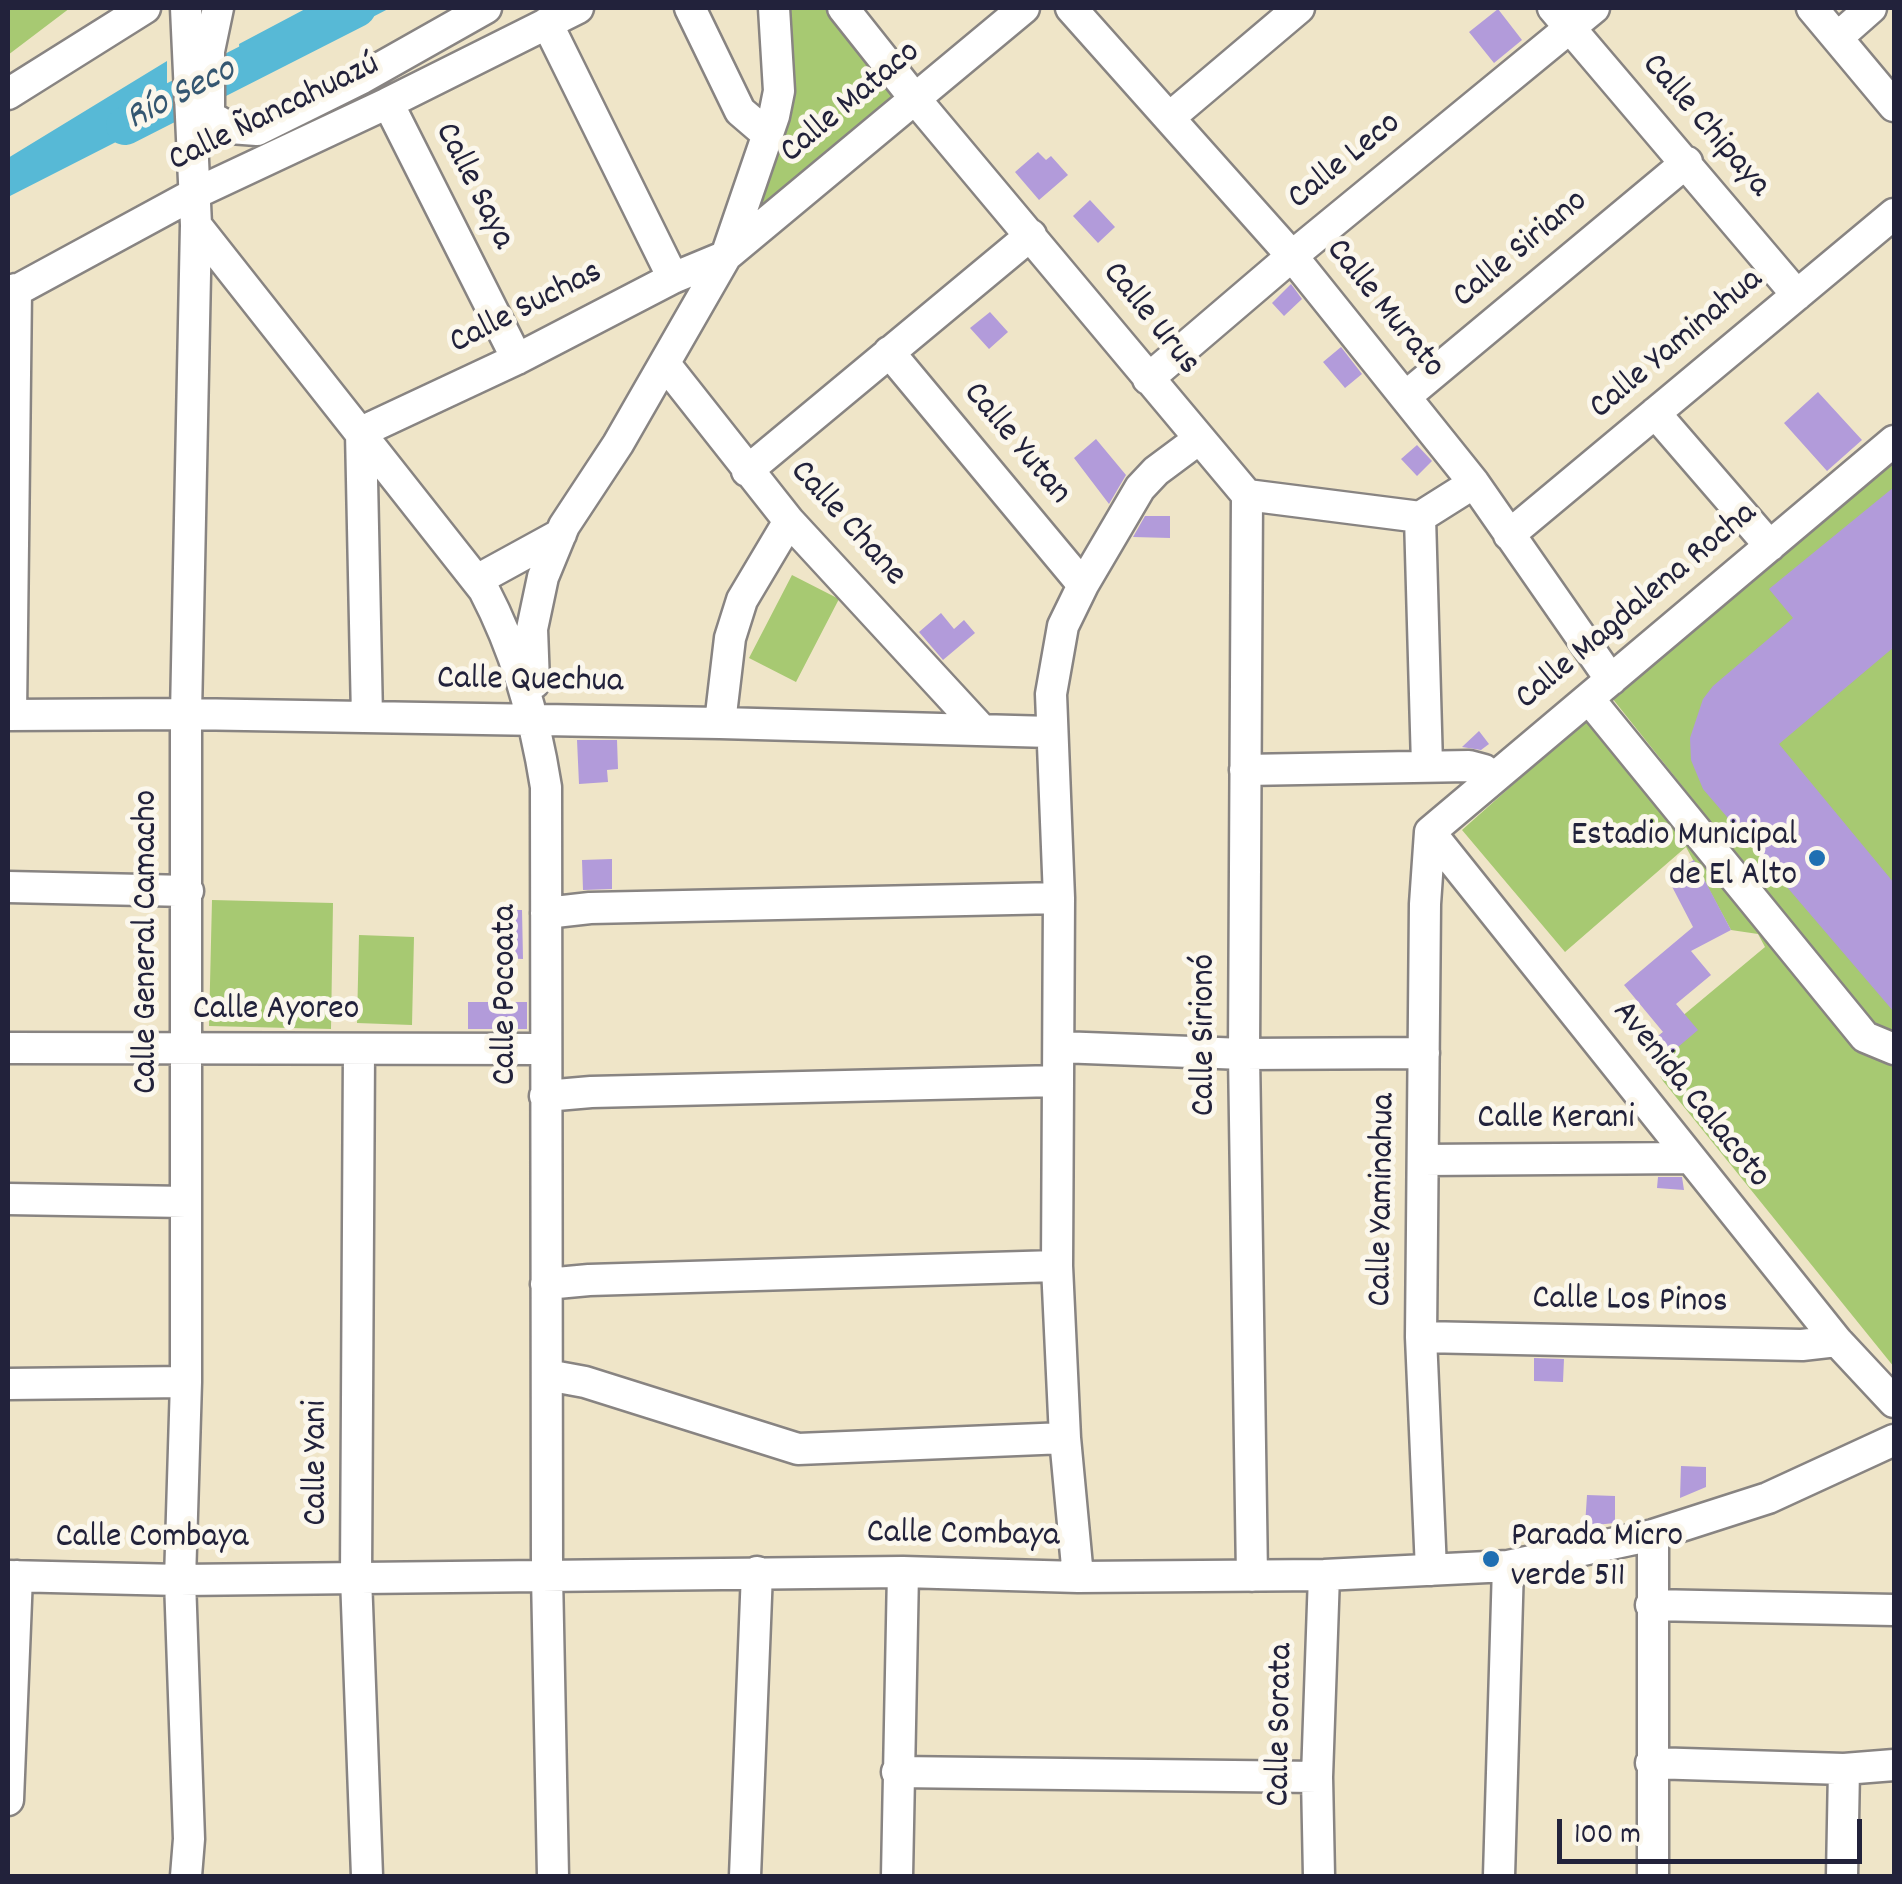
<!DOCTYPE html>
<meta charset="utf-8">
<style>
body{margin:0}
#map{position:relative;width:1902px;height:1884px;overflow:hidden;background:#efe5c8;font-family:Dekko,sans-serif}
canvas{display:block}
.frame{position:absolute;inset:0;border:10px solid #22223b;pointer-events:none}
.scale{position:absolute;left:1557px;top:1819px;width:305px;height:45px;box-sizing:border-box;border:5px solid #22223b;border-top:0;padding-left:12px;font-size:30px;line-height:35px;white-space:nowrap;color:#22223b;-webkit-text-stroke:8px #fbf7ec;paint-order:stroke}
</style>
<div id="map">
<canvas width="1902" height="1884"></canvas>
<div class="frame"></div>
<div class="scale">100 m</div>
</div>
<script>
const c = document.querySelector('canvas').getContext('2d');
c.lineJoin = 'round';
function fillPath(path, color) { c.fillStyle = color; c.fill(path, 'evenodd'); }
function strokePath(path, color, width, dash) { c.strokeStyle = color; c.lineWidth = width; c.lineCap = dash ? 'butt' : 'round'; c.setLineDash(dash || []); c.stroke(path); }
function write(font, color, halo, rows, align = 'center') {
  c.font = font + ' Dekko,sans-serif'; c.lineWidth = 10; c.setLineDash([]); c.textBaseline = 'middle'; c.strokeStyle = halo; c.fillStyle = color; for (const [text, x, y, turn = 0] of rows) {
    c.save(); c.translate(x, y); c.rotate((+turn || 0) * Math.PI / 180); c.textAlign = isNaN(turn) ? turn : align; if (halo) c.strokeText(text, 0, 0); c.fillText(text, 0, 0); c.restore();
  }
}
fillPath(new Path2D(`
 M8 8H70L8 55Z
 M790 8H832L899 94 751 221 787 118Z
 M1894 462V1034L1867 1018 1612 698Z
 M792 575 839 599 796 682 749 658Z
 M1590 716 1894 1062V1367L1663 1081 1644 1048 1765 947 1758 934 1731 930 1686 847 1565 952 1462 830Z
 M212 900 333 903 331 1029 209 1026Z
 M359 935 414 937 412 1025 357 1023Z`), '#a7c972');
fillPath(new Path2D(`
 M307 8H390L243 84 239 44Z
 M167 61V116L8 197V158Z`), '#57b9d6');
strokePath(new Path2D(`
 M125 126 357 8`), '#57b9d6', 38);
fillPath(new Path2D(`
 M1498 9 1522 40 1494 63 1469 32Z
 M1038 152 1046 160 1051 156 1068 175 1039 200 1015 172Z
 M1090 200 1115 227 1098 243 1073 216Z
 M1291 284 1302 299 1284 316 1272 303Z
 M990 312 1008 332 989 349 970 328Z
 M1341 347 1362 374 1345 388 1323 362Z
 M1818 392 1862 440 1827 471 1784 423Z
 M1096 439 1126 475 1109 504 1074 458Z
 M1417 445 1432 461 1417 476 1401 459Z
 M1894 487V647L1779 744 1894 883V1012L1703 789 1691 760 1690 738 1703 699 1713 686 1793 618 1769 589Z
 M1145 516H1170V538L1133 537Z
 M941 613 954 629 964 620 975 633 943 660 919 632Z
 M1479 731 1489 744 1481 750 1462 747Z
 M577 740H617L618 769 607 770 608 782 579 784Z
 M612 859V889L583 890 582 860Z
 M1694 860 1731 930 1691 951 1711 975 1676 1004 1698 1030 1664 1059 1650 1042 1663 1032 1624 985 1693 927 1666 875Z
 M503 910H522L523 959 503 958Z
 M468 1002H527V1029H468Z
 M1658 1177H1682L1684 1190 1657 1188Z
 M1534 1358 1564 1359 1563 1382 1534 1381Z
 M1681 1466 1706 1467V1487L1680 1498Z
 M1587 1495 1615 1496V1523L1585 1526Z`), '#b29bda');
const minor = new Path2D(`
 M218 8 209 51V116L230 128 257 130 362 78 486 8
 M690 8 740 111 768 135
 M843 8 916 100 1247 495 1420 517 1474 483
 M1071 8 1292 256 1474 483 1611 680
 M1553 8 1797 295
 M1812 8 1894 106
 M547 23 673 278
 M1837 38 1871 8
 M8 94 145 8
 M388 103 517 359
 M1169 118 1299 8
 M196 225 484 590C517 653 535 717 546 787L547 1575 553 1876
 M8 295 194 194 388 103 578 8
 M889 352 1083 585
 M665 364 789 521 981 729
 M1148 379 1292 256 1594 8
 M1405 397 1687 162
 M1655 413 1770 546
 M747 471 1031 235
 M1247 495 1244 1054 1252 1576
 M1420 517 1427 765
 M1509 535 1894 214
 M477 580 561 534
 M534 683 532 629 543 577 564 526 618 444 726 256 774 116 779 91 774 8
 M1589 699 1865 1037 1894 1049
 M8 715 186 714 720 723 1051 732
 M11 715 16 289
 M367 717 361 432 517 359 673 278 726 256 1024 8
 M720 723 730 638 742 600 789 521
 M1245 770 1469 766 1484 770 1494 778
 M1430 832 1425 904 1421 1337 1431 1570
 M1430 832 1837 1341 1894 1402
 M1430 832 1894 441
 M8 887 188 891
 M546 913 590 908 1059 898
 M1059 1047 1244 1054 1424 1053
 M8 1048 545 1049
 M359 1050 356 1577 367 1876
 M545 1096 591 1092 1057 1081
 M1423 1160 1690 1158
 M8 1199 186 1202
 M546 1284 589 1280 1057 1266
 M1421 1337 1802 1345 1837 1341
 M547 1375 585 1382 798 1449 1065 1438
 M8 1384 186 1382
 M8 1576 180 1580 903 1572 1078 1577 1324 1575 1508 1566 1653 1535 1768 1498 1894 1440
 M1078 1577 1065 1438 1057 1266 1059 898 1051 694 1063 626 1083 585 1140 488 1156 471 1199 439
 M1651 1605 1894 1610
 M1651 1763 1844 1769 1894 1765
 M897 1772 1317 1777
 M8 1800 17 1576
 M186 1876 189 1839 180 1580 186 1382V714L196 225 186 8
 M745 1876 757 1572
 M897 1876 903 1572
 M1319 1876 1317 1777 1324 1575
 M1499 1876 1508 1566
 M1653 1876V1535
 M1842 1876 1844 1769`);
strokePath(minor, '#888482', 35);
strokePath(minor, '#fff', 30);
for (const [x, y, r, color] of [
 [1817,858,10,"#1f6fb2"],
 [1491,1559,10,"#1f6fb2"]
]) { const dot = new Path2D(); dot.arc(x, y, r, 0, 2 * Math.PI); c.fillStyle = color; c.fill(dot); strokePath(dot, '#fbf7ec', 4); }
write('35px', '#22223b', '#fbf7ec', [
 ["Calle Mataco",852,104,-40],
 ["Calle Ñancahuazú",275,115,-26],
 ["Calle Chipaya",1704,127,49],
 ["Calle Leco",1346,163,-39],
 ["Calle Saya",472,187,63],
 ["Calle Siriano",1522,251,-40],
 ["Calle Suchas",527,310,-27],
 ["Calle Murato",1383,310,51],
 ["Calle Urus",1149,320,51],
 ["Calle Yaminahua",1678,346,-40],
 ["Calle Yutan",1015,445,50],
 ["Calle Chane",846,525,48],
 ["Calle Magdalena Rocha",1638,608,-40],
 ["Calle Quechua",530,683,1],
 ["Calle General Camacho",149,942,-90],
 ["Calle Pocoata",508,995,-90],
 ["Calle Ayoreo",276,1012],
 ["Calle Sirionó",1207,1035,-90],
 ["Avenida Calacoto",1689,1096,51],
 ["Calle Kerani",1556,1121],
 ["Calle Yaminahua",1385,1200,-89],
 ["Calle Los Pinos",1630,1303,1],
 ["Calle Yani",319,1463,-90],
 ["Calle Combaya",963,1537,1],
 ["Calle Combaya",152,1540],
 ["Calle Sorata",1283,1725,-89]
]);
write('35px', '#22223b', '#fbf7ec', [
 ["Estadio Municipal",1797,838],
 ["de El Alto",1797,878],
 ["Parada Micro",1511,1539,"left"],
 ["verde 511",1511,1579,"left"]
], 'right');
write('italic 38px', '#355771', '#fbf7ec', [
 ["Río Seco",182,97,-27]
]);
</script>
